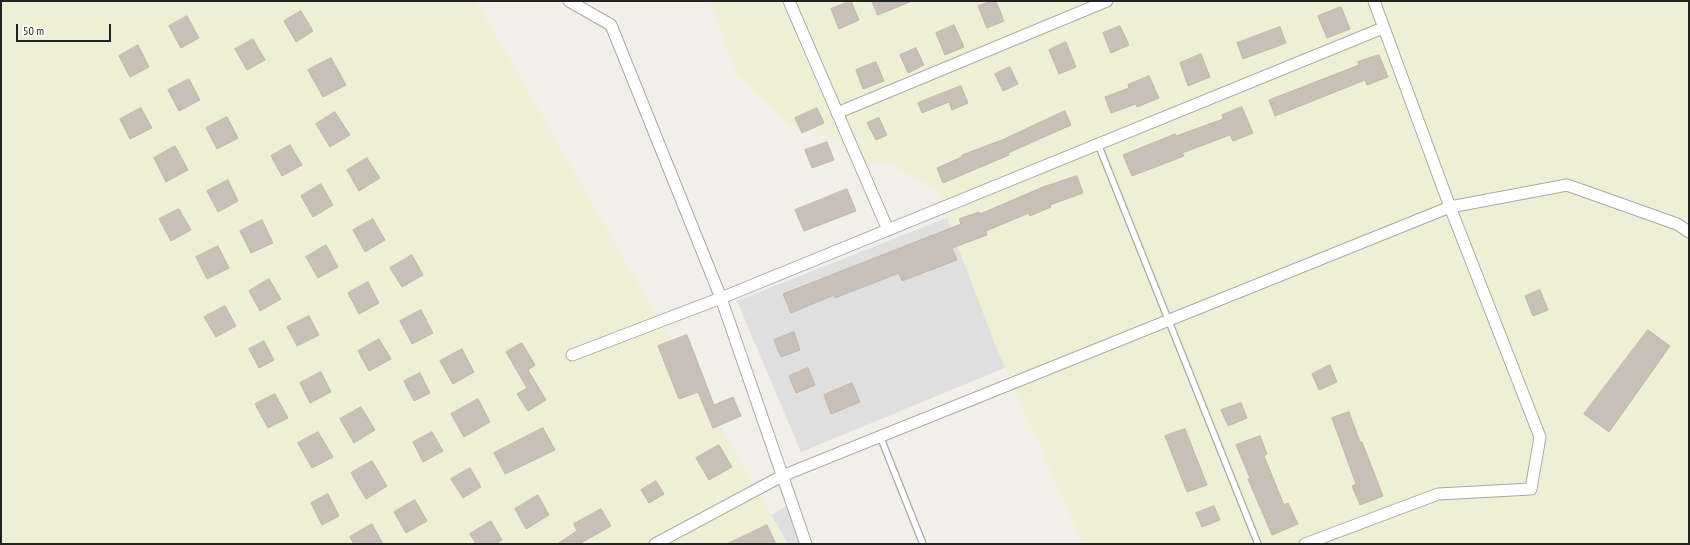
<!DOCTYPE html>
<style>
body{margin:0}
#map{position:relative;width:1690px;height:545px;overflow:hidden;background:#f2efe9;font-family:"PT Sans Narrow",sans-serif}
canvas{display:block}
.frame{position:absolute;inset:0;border:2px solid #222;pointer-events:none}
.scale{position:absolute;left:16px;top:24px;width:95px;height:18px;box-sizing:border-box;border:2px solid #222;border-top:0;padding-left:5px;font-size:12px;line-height:14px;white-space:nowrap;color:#222;-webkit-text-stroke:3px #fff;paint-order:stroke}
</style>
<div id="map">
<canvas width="1690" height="545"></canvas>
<div class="frame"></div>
<div class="scale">50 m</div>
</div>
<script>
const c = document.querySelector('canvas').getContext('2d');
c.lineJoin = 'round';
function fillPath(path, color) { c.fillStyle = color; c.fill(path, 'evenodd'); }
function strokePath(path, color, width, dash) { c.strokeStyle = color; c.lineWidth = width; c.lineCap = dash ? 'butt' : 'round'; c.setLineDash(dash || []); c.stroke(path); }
fillPath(new Path2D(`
 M1088 162 1150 308 801 452 737 301Z
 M787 506 800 544H721Z`), '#e0dfdf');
fillPath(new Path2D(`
 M1 1H476L788 544H1Z
 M709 1H1689V544H1083L996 347 936 189 886 162 866 166 851 146 788 124 737 74Z`), '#eef0d5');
const building = new Path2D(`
 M851 1 859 20 839 29 831 9Z
 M872 1H912L878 15Z
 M992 1H996L1004 21 987 28 978 6Z
 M1341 7 1350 29 1327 38 1318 16Z
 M301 11 313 31 296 42 284 21Z
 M187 16 199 38 181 48 169 26Z
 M954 25 964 47 945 55 936 33Z
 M1120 26 1129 45 1111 53 1103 33Z
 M1280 27 1286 43 1243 59 1237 43Z
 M253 39 265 60 247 70 235 49Z
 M1066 42 1076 67 1059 74 1049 50Z
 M138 45 149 67 130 77 119 56Z
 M916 48 924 65 908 73 900 55Z
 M1201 54 1210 77 1188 86 1180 63Z
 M1379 55 1388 77 1367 85 1365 80 1275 116 1269 100 1359 65 1358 62Z
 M331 58 346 85 323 97 308 70Z
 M876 62 884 81 863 89 856 70Z
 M1010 67 1018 84 1003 91 995 74Z
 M1149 76 1159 98 1137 107 1136 104 1111 113 1105 97 1129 88 1128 85Z
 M189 79 200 100 179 111 168 90Z
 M961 86 968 103 952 110 949 102 922 113 918 103Z
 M1242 107 1253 133 1233 141 1230 135 1182 153 1184 156 1132 176 1123 155 1175 134 1176 136 1223 119 1222 115Z
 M141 108 152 128 130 139 120 119Z
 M817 108 824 123 802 133 795 118Z
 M1065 111 1071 125 1008 153 1009 155 983 166 943 183 937 168 962 157V155L1002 140Z
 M335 112 350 135 330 147 316 124Z
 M227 117 238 138 217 149 206 128Z
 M879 118 887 135 876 140 867 123Z
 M827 142 834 160 812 168 805 150Z
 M290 145 302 165 282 176 271 156Z
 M175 146 188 170 166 182 154 158Z
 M367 158 380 178 359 191 347 170Z
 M1077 176 1083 193 1050 205 1051 207 1030 216 1029 213 986 231 987 235 952 248 957 260 902 281 899 273 835 298 834 295 791 313 783 294 961 224 959 219 979 212 980 214 1043 187Z
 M228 180 238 201 218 212 207 191Z
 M321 184 333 205 313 217 301 196Z
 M847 189 856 211 804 231 795 210Z
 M179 209 191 230 171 241 159 219Z
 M373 219 385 240 365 252 353 230Z
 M262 220 273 243 251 253 240 231Z
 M326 245 338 267 318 278 306 257Z
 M218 246 229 268 207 279 196 257Z
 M412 255 423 275 402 287 390 268Z
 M269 279 281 299 260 311 249 291Z
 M368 282 379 303 359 314 348 293Z
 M1540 290 1548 310 1533 316 1525 296Z
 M225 306 236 326 216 337 204 317Z
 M421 310 433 333 412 344 400 321Z
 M309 316 319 335 297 346 287 327Z
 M1648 330 1670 346 1609 432 1584 414Z
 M794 332 800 350 781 357 774 340Z
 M687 335 714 405 733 397 741 416 713 428 698 392 679 399 658 346Z
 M379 339 391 359 369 371 358 351Z
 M264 341 274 360 259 368 249 349Z
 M522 343 535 365 528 370 546 400 528 411 517 394 527 388 506 352Z
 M462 349 474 372 453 384 440 361Z
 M1330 365 1337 382 1319 390 1312 374Z
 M808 368 815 385 796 393 789 376Z
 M321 372 331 392 310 403 300 383Z
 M420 373 430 393 414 401 404 381Z
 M852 383 860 402 831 414 824 395Z
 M275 394 288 418 268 428 255 404Z
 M478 399 490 422 464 437 451 414Z
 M1241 403 1247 418 1228 426 1221 410Z
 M361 407 375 430 354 443 340 419Z
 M1349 412 1360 442H1362L1383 496 1360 505 1352 486 1356 484 1332 418Z
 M543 428 555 450 505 474 494 453Z
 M1185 429 1207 485 1187 492 1165 436Z
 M318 432 333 457 312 468 298 443Z
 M432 432 443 451 423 462 413 442Z
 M1260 436 1267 454 1264 456 1284 505 1288 503 1298 524 1272 535 1248 479 1250 478 1236 445Z
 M719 445 732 467 709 480 696 458Z
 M372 461 387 486 366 499 351 473Z
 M470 468 481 487 463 498 451 479Z
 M656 481 664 494 649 503 641 490Z
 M328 494 339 516 322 525 311 503Z
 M538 495 549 515 526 529 515 509Z
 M415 500 427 521 406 533 394 512Z
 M1214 506 1220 520 1202 527 1196 513Z
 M601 509 611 526 579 544H557L577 531 574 524Z
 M491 521 502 540 495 544H476L470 534Z
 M372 524 383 544H354L350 537Z
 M767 525 776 544H727Z`);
fillPath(building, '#c7bfb8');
strokePath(building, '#c4b6ab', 1);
const service = new Path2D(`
 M1098 144 1258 544
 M880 436 923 544`);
const minor = new Path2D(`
 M569 1 611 25 721 298 806 544
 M789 1 888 230
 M837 113 1107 1
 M572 355 721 298 1383 28
 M655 544 782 476 1450 207 1567 185 1677 224 1689 232
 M1305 544 1438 494 1531 489 1540 437 1450 207 1374 1`);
strokePath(service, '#a9a9a9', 8);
strokePath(minor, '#a9a9a9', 13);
strokePath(service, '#fff', 5.5);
strokePath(minor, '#fff', 11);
</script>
